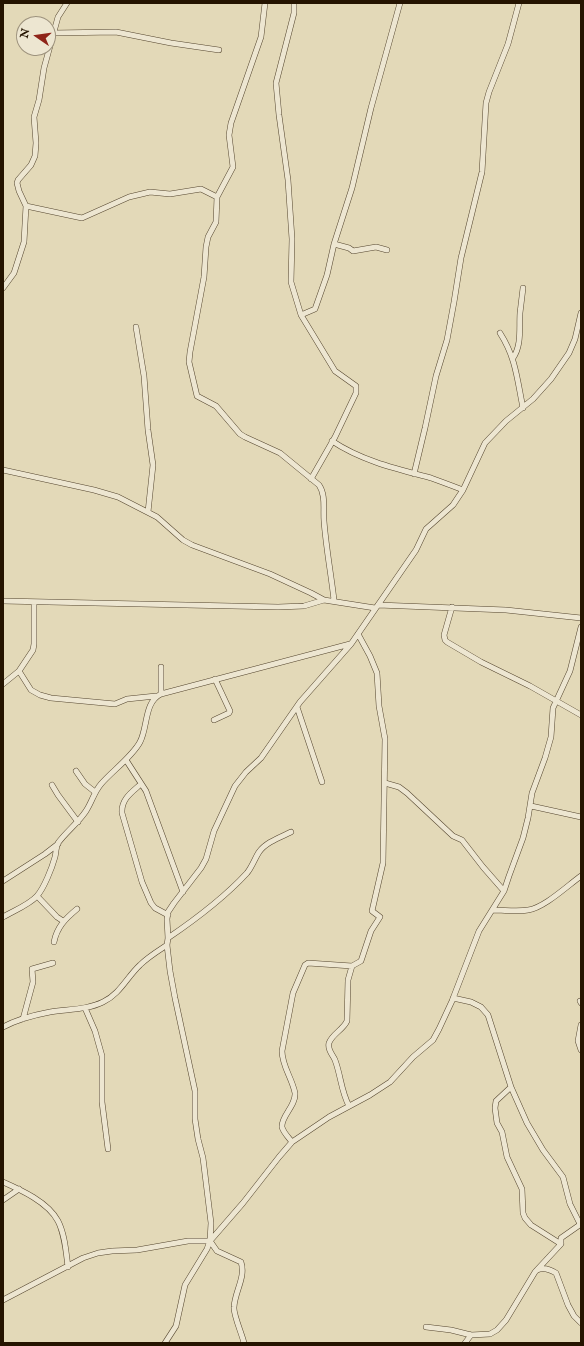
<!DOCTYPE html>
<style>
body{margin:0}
#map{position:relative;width:584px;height:1346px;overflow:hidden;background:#e3d9b8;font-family:"IM FELL English",serif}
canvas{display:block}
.frame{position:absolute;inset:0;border:4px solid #251400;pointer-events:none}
.north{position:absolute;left:16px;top:16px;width:40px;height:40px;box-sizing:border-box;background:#ede6d1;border:1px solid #9d927d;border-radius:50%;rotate:283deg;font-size:11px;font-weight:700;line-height:16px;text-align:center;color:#251400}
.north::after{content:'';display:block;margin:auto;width:14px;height:18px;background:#8f2418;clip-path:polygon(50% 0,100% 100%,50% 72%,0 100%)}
</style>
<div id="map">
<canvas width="584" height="1346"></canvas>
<div class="frame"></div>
<div class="north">N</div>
</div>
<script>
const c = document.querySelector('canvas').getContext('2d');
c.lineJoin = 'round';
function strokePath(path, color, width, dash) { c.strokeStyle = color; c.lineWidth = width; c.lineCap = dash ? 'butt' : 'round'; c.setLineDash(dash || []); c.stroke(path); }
const minor = new Path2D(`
 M265 3 261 37 231 123 229 135 233 167 217 197 216 222 208 237 206 247 204 277 190 352 189 362 197 396 216 406 240 434 245 437 280 453 319 485C326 495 323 509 324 521 326 547 331 574 334 600
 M294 3V13L276 83 279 115 288 180 292 239 291 282 301 315 335 371 356 386V393L335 437 311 479
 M53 33 116 32 171 43 219 50
 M26 206 82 218 129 197 150 192 170 194 201 189 217 197
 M334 244 349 248 353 251 376 247 387 250
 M3 288 14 273 24 242 26 206 19 191 17 183 18 180 31 165 35 156 36 143 34 117 39 100 44 68 58 17 67 3
 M301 315 315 309 327 275 334 244 352 188 371 108 400 3
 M136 327 144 376 148 430 153 465 148 512
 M500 333C516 358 517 379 523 408
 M513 358C522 345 519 328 520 313 521 305 522 296 523 288
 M332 441C362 461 397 469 431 478 442 482 453 486 463 490
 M3 470 94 490 118 497 157 517 183 540 192 545 270 574 311 593 324 600 375 608
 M414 474 425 428 436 376 447 340 454 302 461 258 482 172 486 103 489 92 508 44 519 3
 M3 601 278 607 304 606 324 600
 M378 605 506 610 581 618
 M452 607 444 635 445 640 447 642 481 662 530 686 581 715
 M161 667V694
 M19 671 31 690 40 695 51 698 115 704 127 699 156 696
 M3 684 19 671 33 650 34 644V602
 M297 707 322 782
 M214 720 229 713 230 711 215 679
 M126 760 146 791 183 892
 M76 771 85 784 95 792
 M385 783 399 787 407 793 453 836 462 840 483 867 504 891
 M141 784C132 792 121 799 122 813L142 882 151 903 155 908 168 915
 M52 785 58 795 78 822
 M531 806 581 817
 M3 881 45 854 58 844
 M37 896 57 917 63 921
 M493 910C505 910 517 912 528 910 544 908 567 886 581 876
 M3 917C13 911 29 905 37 896 44 888 52 868 55 857 56 853 56 847 58 843 66 832 78 823 86 811 92 802 94 792 101 784 112 771 132 757 140 742 148 727 144 702 161 694L350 644
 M168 938C196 919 224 898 247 873 252 867 255 858 259 852 266 842 281 837 291 832
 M54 942C57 927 65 919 77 909
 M453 998 471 1002 481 1007 488 1015 511 1087 527 1123 543 1150 563 1177 570 1204 580 1224
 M580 1001 581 1003
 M85 1008 95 1031 102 1056V1102L108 1149
 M23 1019 33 982 32 969 53 963
 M581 1025 578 1041 581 1050
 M3 1027C16 1020 34 1015 50 1012 67 1009 87 1010 103 1002 120 994 127 977 140 965 148 957 158 951 167 945
 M511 1087 496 1101 495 1108 497 1123 502 1132 507 1157 522 1189 523 1213 525 1218 531 1225 561 1244
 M349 1106C341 1091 341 1076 335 1060 333 1055 327 1050 329 1043 332 1034 343 1030 347 1021L348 980 352 966 361 961 371 931 380 917 372 911 383 863 385 739 379 706 377 673 370 656 358 634
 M292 1142C289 1138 283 1132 282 1127 281 1116 296 1106 295 1093 292 1078 282 1066 282 1051L293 993 305 965 308 963 352 966
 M3 1182C21 1190 48 1202 58 1221 65 1235 66 1252 68 1267
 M3 1200 19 1189
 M210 1241 217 1251 241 1262C246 1277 235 1291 234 1307 233 1314 242 1334 244 1343
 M537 1270C543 1267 551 1270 556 1273L568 1305 574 1316 581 1323
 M3 1300 83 1258 98 1253 112 1251 137 1250 188 1241H210L243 1203 279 1157 292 1142 329 1117 370 1095 390 1082 413 1057 433 1040 439 1029 452 1001 479 931 504 891 509 876 523 838 528 818 532 793 545 758 551 737 553 708 570 671 581 627
 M426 1327 451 1330 471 1335 490 1334 497 1330 506 1320 535 1272 561 1244V1238L581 1224
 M165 1343 176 1326 185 1285 207 1249 210 1241 211 1223 203 1158 198 1139 195 1119V1091L175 998 170 971 167 945 168 938 167 919 168 912 174 903 201 868 206 859 214 831 235 786 246 772 261 758 300 702 351 644 416 550 426 529 453 505 463 490 485 443 506 421 533 399 551 379 569 353 575 339 581 313
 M465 1343 471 1335`);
strokePath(minor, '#54452e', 6);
strokePath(minor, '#ede6d1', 5);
</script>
